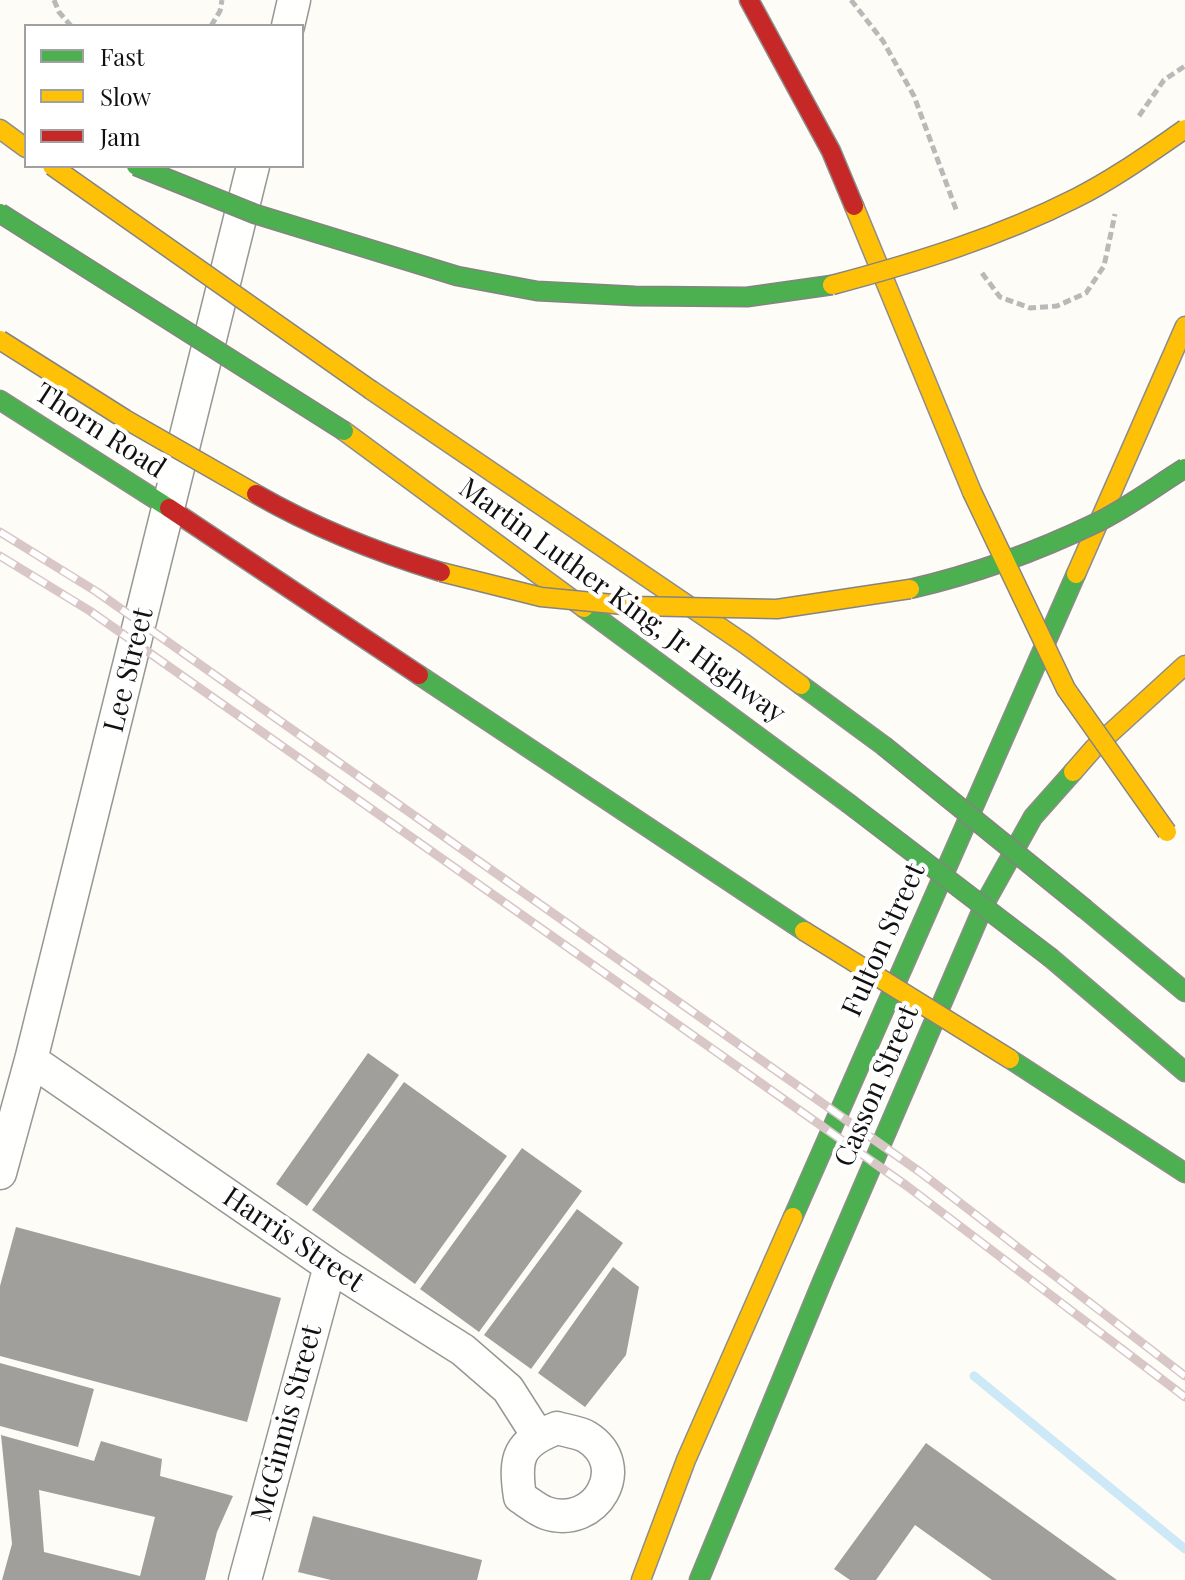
<!DOCTYPE html>
<style>
body{margin:0}
#map{position:relative;width:1185px;height:1580px;overflow:hidden;background:#fdfcf7;font-family:"Playfair Display",serif}
canvas{display:block}
.legend{position:absolute;left:24px;top:24px;width:280px;height:144px;box-sizing:border-box;background:#fff;border:2px solid #a0a0a0;margin:0;padding:10px 14px;list-style:none;font-size:24px;color:#111}
.legend li{display:flex;align-items:center;gap:16px;height:40px}
.legend b{width:40px;border:2px solid #a0a0a0}
</style>
<div id="map">
<canvas width="1185" height="1580"></canvas>
<ul class="legend">
<li><b style="height:10px;background:#4caf50"></b>Fast</li>
<li><b style="height:10px;background:#ffc107"></b>Slow</li>
<li><b style="height:10px;background:#c62828"></b>Jam</li>
</ul>
</div>
<script>
const c = document.querySelector('canvas').getContext('2d');
c.lineJoin = 'round';
function strokePath(path, color, width, dash) { c.strokeStyle = color; c.lineWidth = width; c.lineCap = dash ? 'butt' : 'round'; c.setLineDash(dash || []); c.stroke(path); }
function fillPath(path, color) { c.fillStyle = color; c.fill(path, 'evenodd'); }
function write(font, color, halo, rows, align = 'center') {
  c.font = font + ' "Playfair Display",serif'; c.lineWidth = 8; c.setLineDash([]); c.textBaseline = 'middle'; c.strokeStyle = halo; c.fillStyle = color; for (const [text, x, y, turn = 0] of rows) {
    c.save(); c.translate(x, y); c.rotate((+turn || 0) * Math.PI / 180); c.textAlign = isNaN(turn) ? turn : align; if (halo) c.strokeText(text, 0, 0); c.fillText(text, 0, 0); c.restore();
  }
}
strokePath(new Path2D(`
 M974 1376 1185 1549`), '#cde8f7', 9);
fillPath(new Path2D(`
 M368 1053 399 1075 307 1206 276 1184Z
 M404 1082 507 1156 415 1284 312 1210Z
 M522 1148 582 1191 479 1332 420 1289Z
 M577 1209 623 1243 531 1369 484 1335Z
 M16 1227 281 1298 247 1422 0 1356V1286Z
 M613 1267 639 1287 626 1355 585 1407 538 1373Z
 M0 1363 94 1389 78 1447 0 1426Z
 M1 1435 94 1461 101 1441 162 1459 160 1476 233 1496 217 1532 205 1580H2L12 1544ZM39 1490 155 1517 140 1576 44 1552Z
 M926 1443 1117 1580H992L915 1525 876 1580H850L834 1569Z
 M313 1516 482 1560 477 1580H331L298 1572Z`), '#a19f9c');
const street = new Path2D(`
 M288 26 294 0
 M31 1060 330 1266 463 1350 508 1389 538 1436
 M0 1173 31 1060 253 166
 M557 1428C566 1431 579 1432 587 1437 633 1466 596 1530 546 1513 537 1510 528 1502 520 1497 514 1457 518 1443 557 1428Z
 M245 1580 330 1266`);
const fast = new Path2D(`
 M0 400 169 508
 M584 608 848 803
 M419 675 804 931
 M801 685 884 746
 M1085 909 1185 992
 M1051 958 1185 1072
 M1010 1059 1185 1173
 M793 1217 1076 574
 M699 1580 822 1282 985 903 1033 817 1073 772`);
const slow = new Path2D(`
 M0 129 26 148
 M854 206 972 492
 M371 390 745 644 801 685
 M344 431 584 608
 M1076 574 1185 326
 M1073 772 1094 748 1185 665
 M641 1580 686 1460 793 1217`);
const jam = new Path2D(`
 M749 0 831 151 854 206
 M169 508 419 675`);
strokePath(street, '#979795', 35);
strokePath(fast, '#8e8d8b', 21);
strokePath(slow, '#8e8d8b', 21);
strokePath(jam, '#8e8d8b', 21);
strokePath(new Path2D(`
 M54 0 59 12 71 26
 M851 0 883 41 914 96 957 212
 M211 26 220 11 222 0
 M1139 116 1164 80 1185 66
 M982 273 1000 297 1030 308 1057 306 1086 293 1104 266 1115 214`), '#b9b9b8', 5, [8, 4]);
strokePath(street, '#fffffe', 32);
strokePath(fast, '#4caf50', 18);
strokePath(slow, '#ffc107', 18);
strokePath(jam, '#c62828', 18);
const rail = new Path2D(`
 M0 532 97 592 920 1172 1185 1376
 M0 556 90 611 907 1186 1185 1397`);
strokePath(rail, '#d9c6c7', 9);
strokePath(rail, '#fff', 6, [18]);
const fastBridge = new Path2D(`
 M136 166 255 214 457 276 537 291 635 296 747 297 832 285
 M0 213 344 431
 M910 589C975 574 1036 552 1096 523 1127 508 1156 486 1185 468
 M884 746 1085 909
 M848 803 1051 958`);
const slowBridge = new Path2D(`
 M52 166 371 390
 M832 285C915 263 999 237 1076 198 1114 179 1150 153 1185 129
 M0 340 125 419 256 494
 M972 492 1066 689 1167 832
 M441 572 541 597 634 606 777 609 910 589
 M804 931 1010 1059`);
const jamBridge = new Path2D(`
 M256 494C315 528 376 552 441 572`);
strokePath(fastBridge, '#858482', 21, []);
strokePath(slowBridge, '#858482', 21, []);
strokePath(jamBridge, '#858482', 21, []);
strokePath(fastBridge, '#4caf50', 18);
strokePath(slowBridge, '#ffc107', 18);
strokePath(jamBridge, '#c62828', 18);
write('28px', '#111', '#fff', [
 ["Thorn Road",100,431,33],
 ["Martin Luther King, Jr Highway",622,601,36],
 ["Lee Street",129,670,-76],
 ["Fulton Street",884,940,-66],
 ["Casson Street",877,1086,-67],
 ["Harris Street",293,1240,34],
 ["McGinnis Street",287,1423,-75]
]);
</script>
